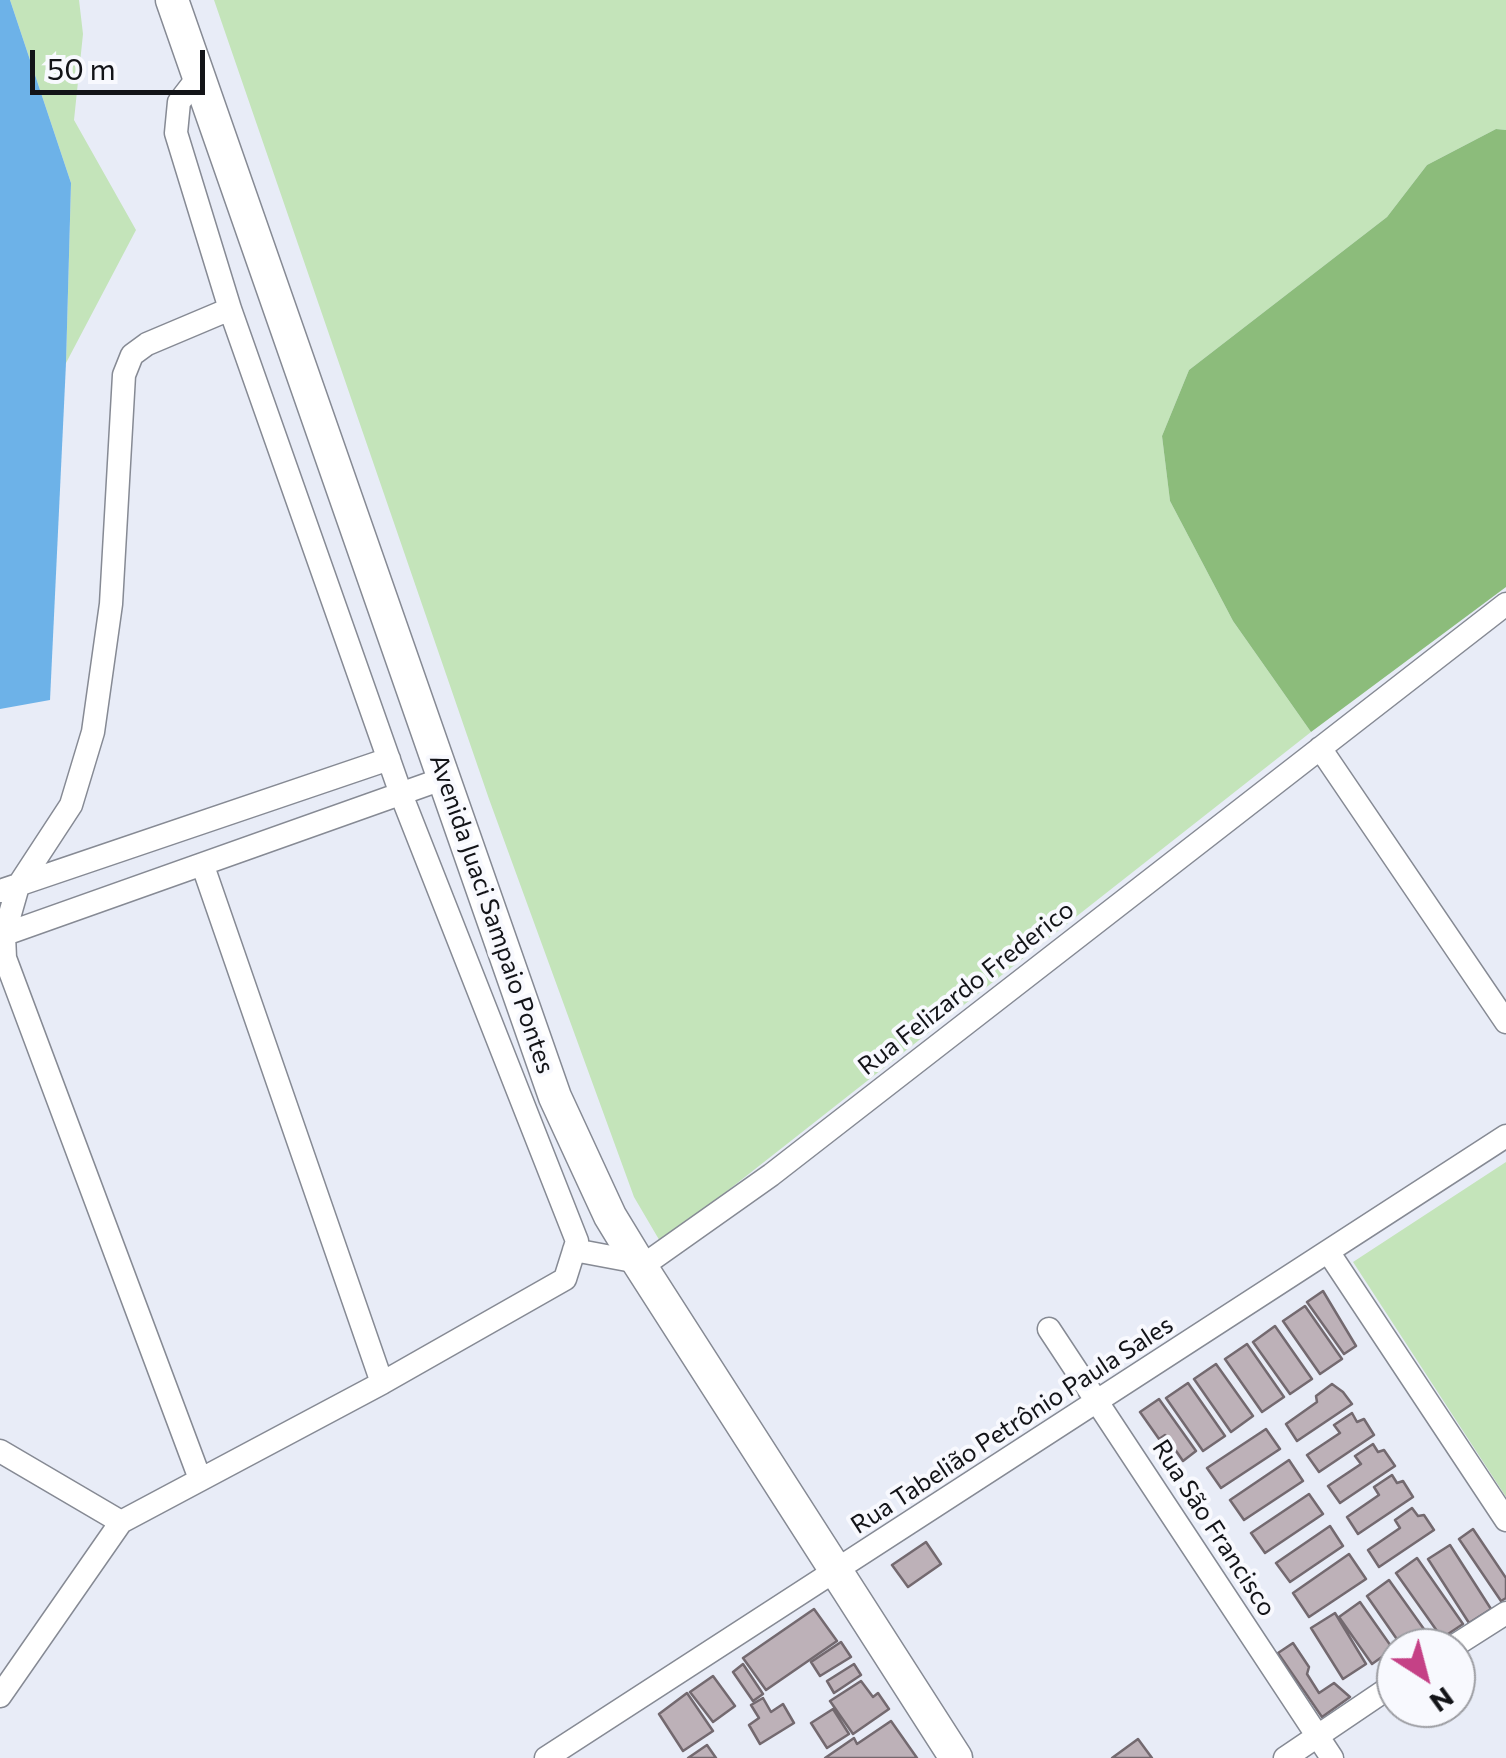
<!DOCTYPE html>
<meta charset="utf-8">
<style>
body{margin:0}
#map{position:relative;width:1506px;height:1758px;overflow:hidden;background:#e8ecf7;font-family:Commissioner,sans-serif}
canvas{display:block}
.north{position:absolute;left:1376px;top:1628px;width:100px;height:100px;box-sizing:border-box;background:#f8f9fe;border:2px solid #9c9da2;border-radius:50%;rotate:144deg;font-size:28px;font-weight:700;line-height:40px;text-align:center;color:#131418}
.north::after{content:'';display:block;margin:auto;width:35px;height:45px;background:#c54186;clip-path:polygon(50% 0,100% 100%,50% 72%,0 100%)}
.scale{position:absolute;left:30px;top:50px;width:175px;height:45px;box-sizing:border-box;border:5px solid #131418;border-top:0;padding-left:12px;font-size:30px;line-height:35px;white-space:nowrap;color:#131418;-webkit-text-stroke:8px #f8f9fe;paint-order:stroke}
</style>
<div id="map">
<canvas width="1506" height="1758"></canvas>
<div class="north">N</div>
<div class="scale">50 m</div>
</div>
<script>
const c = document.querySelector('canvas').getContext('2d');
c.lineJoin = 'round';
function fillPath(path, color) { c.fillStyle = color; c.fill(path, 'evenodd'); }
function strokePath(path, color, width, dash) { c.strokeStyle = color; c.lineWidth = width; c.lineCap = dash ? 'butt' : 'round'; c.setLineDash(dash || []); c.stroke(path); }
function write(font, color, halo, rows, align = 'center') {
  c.font = font + ' Commissioner,sans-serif'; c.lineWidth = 8; c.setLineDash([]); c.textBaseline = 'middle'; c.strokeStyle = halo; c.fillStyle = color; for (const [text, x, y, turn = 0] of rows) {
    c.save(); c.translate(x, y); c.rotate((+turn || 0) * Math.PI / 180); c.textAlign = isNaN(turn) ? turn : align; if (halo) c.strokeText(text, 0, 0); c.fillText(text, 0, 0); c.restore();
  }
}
fillPath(new Path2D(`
 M10 0H79L83 34 74 120 136 230 66 363 71 183Z
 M214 0H1506V130L1496 129 1427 165 1387 217 1189 370 1162 436 1170 501 1233 621 1311 732 661 1243 634 1197 489 799Z
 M1506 1162V1497L1353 1262Z`), '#c4e4ba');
fillPath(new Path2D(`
 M1496 129 1506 130V587L1311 732 1233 621 1170 501 1162 436 1189 370 1387 217 1427 165Z`), '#8cbc7b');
fillPath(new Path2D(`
 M0 0H10L71 183 66 363 50 700 0 709Z`), '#6db2e8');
const building = new Path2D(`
 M1323 1291 1356 1346 1344 1354 1307 1302Z
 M1305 1306 1342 1359 1320 1374 1283 1321Z
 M1275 1326 1312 1379 1290 1394 1253 1342Z
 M1247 1344 1284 1397 1262 1412 1225 1359Z
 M1216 1364 1253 1416 1231 1432 1194 1379Z
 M1188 1383 1225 1436 1203 1451 1166 1398Z
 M1332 1384 1343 1392 1352 1404 1297 1441 1286 1424 1317 1402 1316 1396Z
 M1159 1399 1196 1451 1183 1461 1165 1435 1159 1439 1140 1412Z
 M1352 1413 1357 1422 1364 1419 1374 1435 1319 1472 1307 1455 1340 1433 1334 1425Z
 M1266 1429 1280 1449 1221 1488 1207 1468Z
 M1373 1444 1378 1452 1384 1450 1395 1466 1340 1503 1328 1486 1361 1464 1355 1456Z
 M1289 1460 1303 1481 1244 1520 1230 1500Z
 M1392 1475 1397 1483 1403 1481 1413 1497 1358 1534 1347 1517 1379 1495 1374 1487Z
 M1309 1494 1323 1514 1265 1553 1251 1533Z
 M1412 1508 1418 1516 1424 1515 1434 1530 1379 1567 1368 1550 1400 1528 1395 1520Z
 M1330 1526 1343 1546 1290 1582 1276 1563Z
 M1473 1529 1506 1578V1598L1501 1601 1459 1539Z
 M926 1542 941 1564 908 1587 892 1565Z
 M1450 1545 1491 1609 1469 1623 1428 1559Z
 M1349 1554 1366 1579 1309 1617 1293 1593Z
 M1417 1558 1463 1624 1442 1638 1396 1573Z
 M1389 1580 1436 1646 1433 1648H1403L1367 1596Z
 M1360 1602 1393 1649 1372 1664 1339 1617Z
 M814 1609 837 1641 766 1690 743 1658Z
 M1335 1613 1366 1664 1343 1679 1311 1628Z
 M841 1642 851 1657 820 1676 811 1662Z
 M1293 1643 1309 1667 1307 1674 1319 1693 1334 1683 1350 1697 1322 1717 1278 1653Z
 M743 1664 763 1694 753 1701 733 1672Z
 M854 1664 861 1675 834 1693 827 1681Z
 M713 1676 735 1706 713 1722 690 1692Z
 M861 1681 873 1697 878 1693 889 1709 853 1734 830 1701Z
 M687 1693 713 1731 683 1751 659 1714Z
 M763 1698 771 1712 783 1704 794 1723 760 1744 749 1725 759 1718 751 1705Z
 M833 1709 849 1734 827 1748 811 1723Z
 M891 1721 917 1758H825L854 1738 857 1744Z
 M1138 1739 1152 1758H1112Z
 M707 1745 716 1758H688Z`);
fillPath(building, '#bdb1b8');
strokePath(building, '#73696f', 2.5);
const minor = new Path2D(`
 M1320 748 1506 1022
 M203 866 382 1383
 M0 891 389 759
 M0 936 445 778
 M574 1250 638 1262
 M1329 1253 1506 1520
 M641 1267 771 1175 1506 604
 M1049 1329 1332 1758
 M0 1451 121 1522
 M200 1479 5 958 4 935 18 886 71 805 93 732 111 604 124 375 132 355 147 344 230 309
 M1451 1648 1506 1613
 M0 1696 121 1522 382 1383 565 1279 577 1241 401 794 230 309 176 133 179 102 199 76
 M546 1758 1506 1136
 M1285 1758 1396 1683`);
const secondary = new Path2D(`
 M172 0 555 1097 610 1216 638 1262 956 1758`);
strokePath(minor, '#868a94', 25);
strokePath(secondary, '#868a94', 35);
strokePath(minor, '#fff', 22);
strokePath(secondary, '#fff', 32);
write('25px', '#131418', '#f8f9fe', [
 ["Avenida Juaci Sampaio Pontes",492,914,71],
 ["Rua Felizardo Frederico",966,988,-38],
 ["Rua Tabelião Petrônio Paula Sales",1012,1425,-33],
 ["Rua São Francisco",1214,1528,57]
]);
</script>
